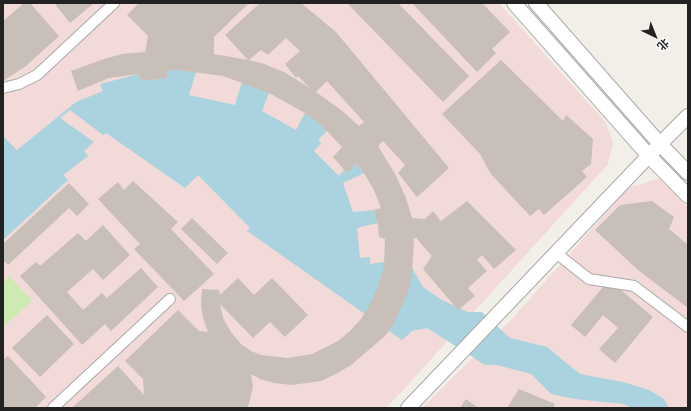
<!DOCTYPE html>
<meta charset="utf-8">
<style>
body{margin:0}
#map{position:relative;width:691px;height:411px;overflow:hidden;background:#f2efe9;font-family:Helvetica,"Noto Sans SC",sans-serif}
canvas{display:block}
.frame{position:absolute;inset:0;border:4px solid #222;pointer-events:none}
.north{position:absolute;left:635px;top:16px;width:40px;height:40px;-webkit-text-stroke:3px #fff;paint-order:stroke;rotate:137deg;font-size:11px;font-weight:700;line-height:16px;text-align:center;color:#222}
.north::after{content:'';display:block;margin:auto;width:14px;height:18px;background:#222;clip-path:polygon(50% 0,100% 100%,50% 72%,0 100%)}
</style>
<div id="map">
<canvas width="691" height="411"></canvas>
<div class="frame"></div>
<div class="north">北</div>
</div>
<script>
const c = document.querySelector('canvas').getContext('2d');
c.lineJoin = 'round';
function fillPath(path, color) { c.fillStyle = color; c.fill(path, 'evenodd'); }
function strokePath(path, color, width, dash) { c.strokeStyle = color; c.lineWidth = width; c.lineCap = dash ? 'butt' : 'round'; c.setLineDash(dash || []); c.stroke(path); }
fillPath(new Path2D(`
 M3 3H499L606 123 613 143 608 164 396 398 385 408H3Z
 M660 178 688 208V408H422L511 320 628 188Z`), '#f2dad9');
fillPath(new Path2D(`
 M9 276 32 301 3 327V282Z`), '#cdebb0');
fillPath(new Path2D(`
 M178 70 196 72 189 95 235 105 242 82 269 93 262 111 296 130 305 113 316 121 327 131 318 140 321 143 314 151 339 176 344 170 347 173 357 164 364 173 343 183 353 212 374 210 378 223 357 228 360 258 370 257V264L383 262 412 268 423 287 442 300 468 312H482L510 338 547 347 580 374 623 382 649 390 664 399 669 408H632L624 404 575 399 551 394 531 374 497 365H485L427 328 412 331 402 340 247 231 250 228 198 175 185 188 106 133 103 135 70 110 60 118 94 142 84 151 88 156 63 175 68 180 3 240V136L17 150 76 102 103 91 100 84 139 74 141 81 167 78 168 71Z`), '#aad3df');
fillPath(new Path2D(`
 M24 3H30L59 36 26 66 3 81V21Z
 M54 3H94L70 23Z
 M139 3H249L214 37V54L248 60 225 35 260 3H301L336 32 449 168 417 197 398 173 405 165 383 141 378 146 395 174 406 198 412 218 425 219 433 211 441 221 467 201 516 250 494 269 482 255 477 260 487 271 468 288 475 296 458 310 423 269 432 256 417 239 418 238H414L412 274 408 293 392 327 385 336 351 365 336 374 321 381 292 385 274 383 260 379 251 374 253 387 249 404 247 408H72L118 366 144 395 143 379 125 361 178 310 199 331 208 332 203 318 201 305 202 289 219 290 220 295 238 278 254 295 272 278 308 315 285 337 270 322 253 338 220 304 223 318 231 332 241 344 251 351 261 355 287 358 312 354 338 341 350 331 360 320 367 310 377 289 384 266 385 239 379 237 378 225 374 210 381 208 374 190 364 173 357 164 347 173 333 157 342 147 327 131 316 121 305 113 269 93 223 76 178 70 168 71 167 78 141 81 139 74 109 78 78 91 71 71 104 59 122 54 145 52 148 36 127 15ZM286 38 300 51 285 64 296 78 298 76 310 88 284 72 264 64 249 60 261 50 268 55ZM327 81 364 122 359 126 341 110 316 92Z
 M347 3H398L469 76 443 102Z
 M412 3H482L510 32 492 49 496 53 477 72Z
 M501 60 563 121 566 115 593 139 591 164 582 171 587 177 544 215 539 209 530 216 491 174 480 154 442 114Z
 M133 181 178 222 171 229 214 274 184 301 134 249 140 244 98 199 118 182 124 190Z
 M69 183 89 204 77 216 69 208 8 265 3 260V244Z
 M652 201 674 217 669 229 688 245V308L638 270 595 230 620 205Z
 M192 218 228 253 217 264 181 229Z
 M103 225 130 255 103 280 93 269 67 292 83 310 102 293 107 298 141 268 158 287 111 331 105 324 82 345 20 276 36 262 40 266 78 233 86 241Z
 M609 280 653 317 615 363 599 349 618 328 603 315 585 337 571 325Z
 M47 315 74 344 40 377 12 348Z
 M8 356 46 397 35 408H3V360Z
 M519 389 555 404 553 408H507Z
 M466 399 478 408H460Z`), '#c7bfb8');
const pedestrian = new Path2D(`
 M3 88 19 84 37 75 114 3
 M556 253 589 279 634 286 688 327
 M53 408 170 299`);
const minor = new Path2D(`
 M514 3 649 156 688 196
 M536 3 660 144 688 173
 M408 408 660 144 688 116`);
strokePath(pedestrian, '#a9a9a9', 12);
strokePath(minor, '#a9a9a9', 16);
strokePath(pedestrian, '#fff', 10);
strokePath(minor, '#fff', 14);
</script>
